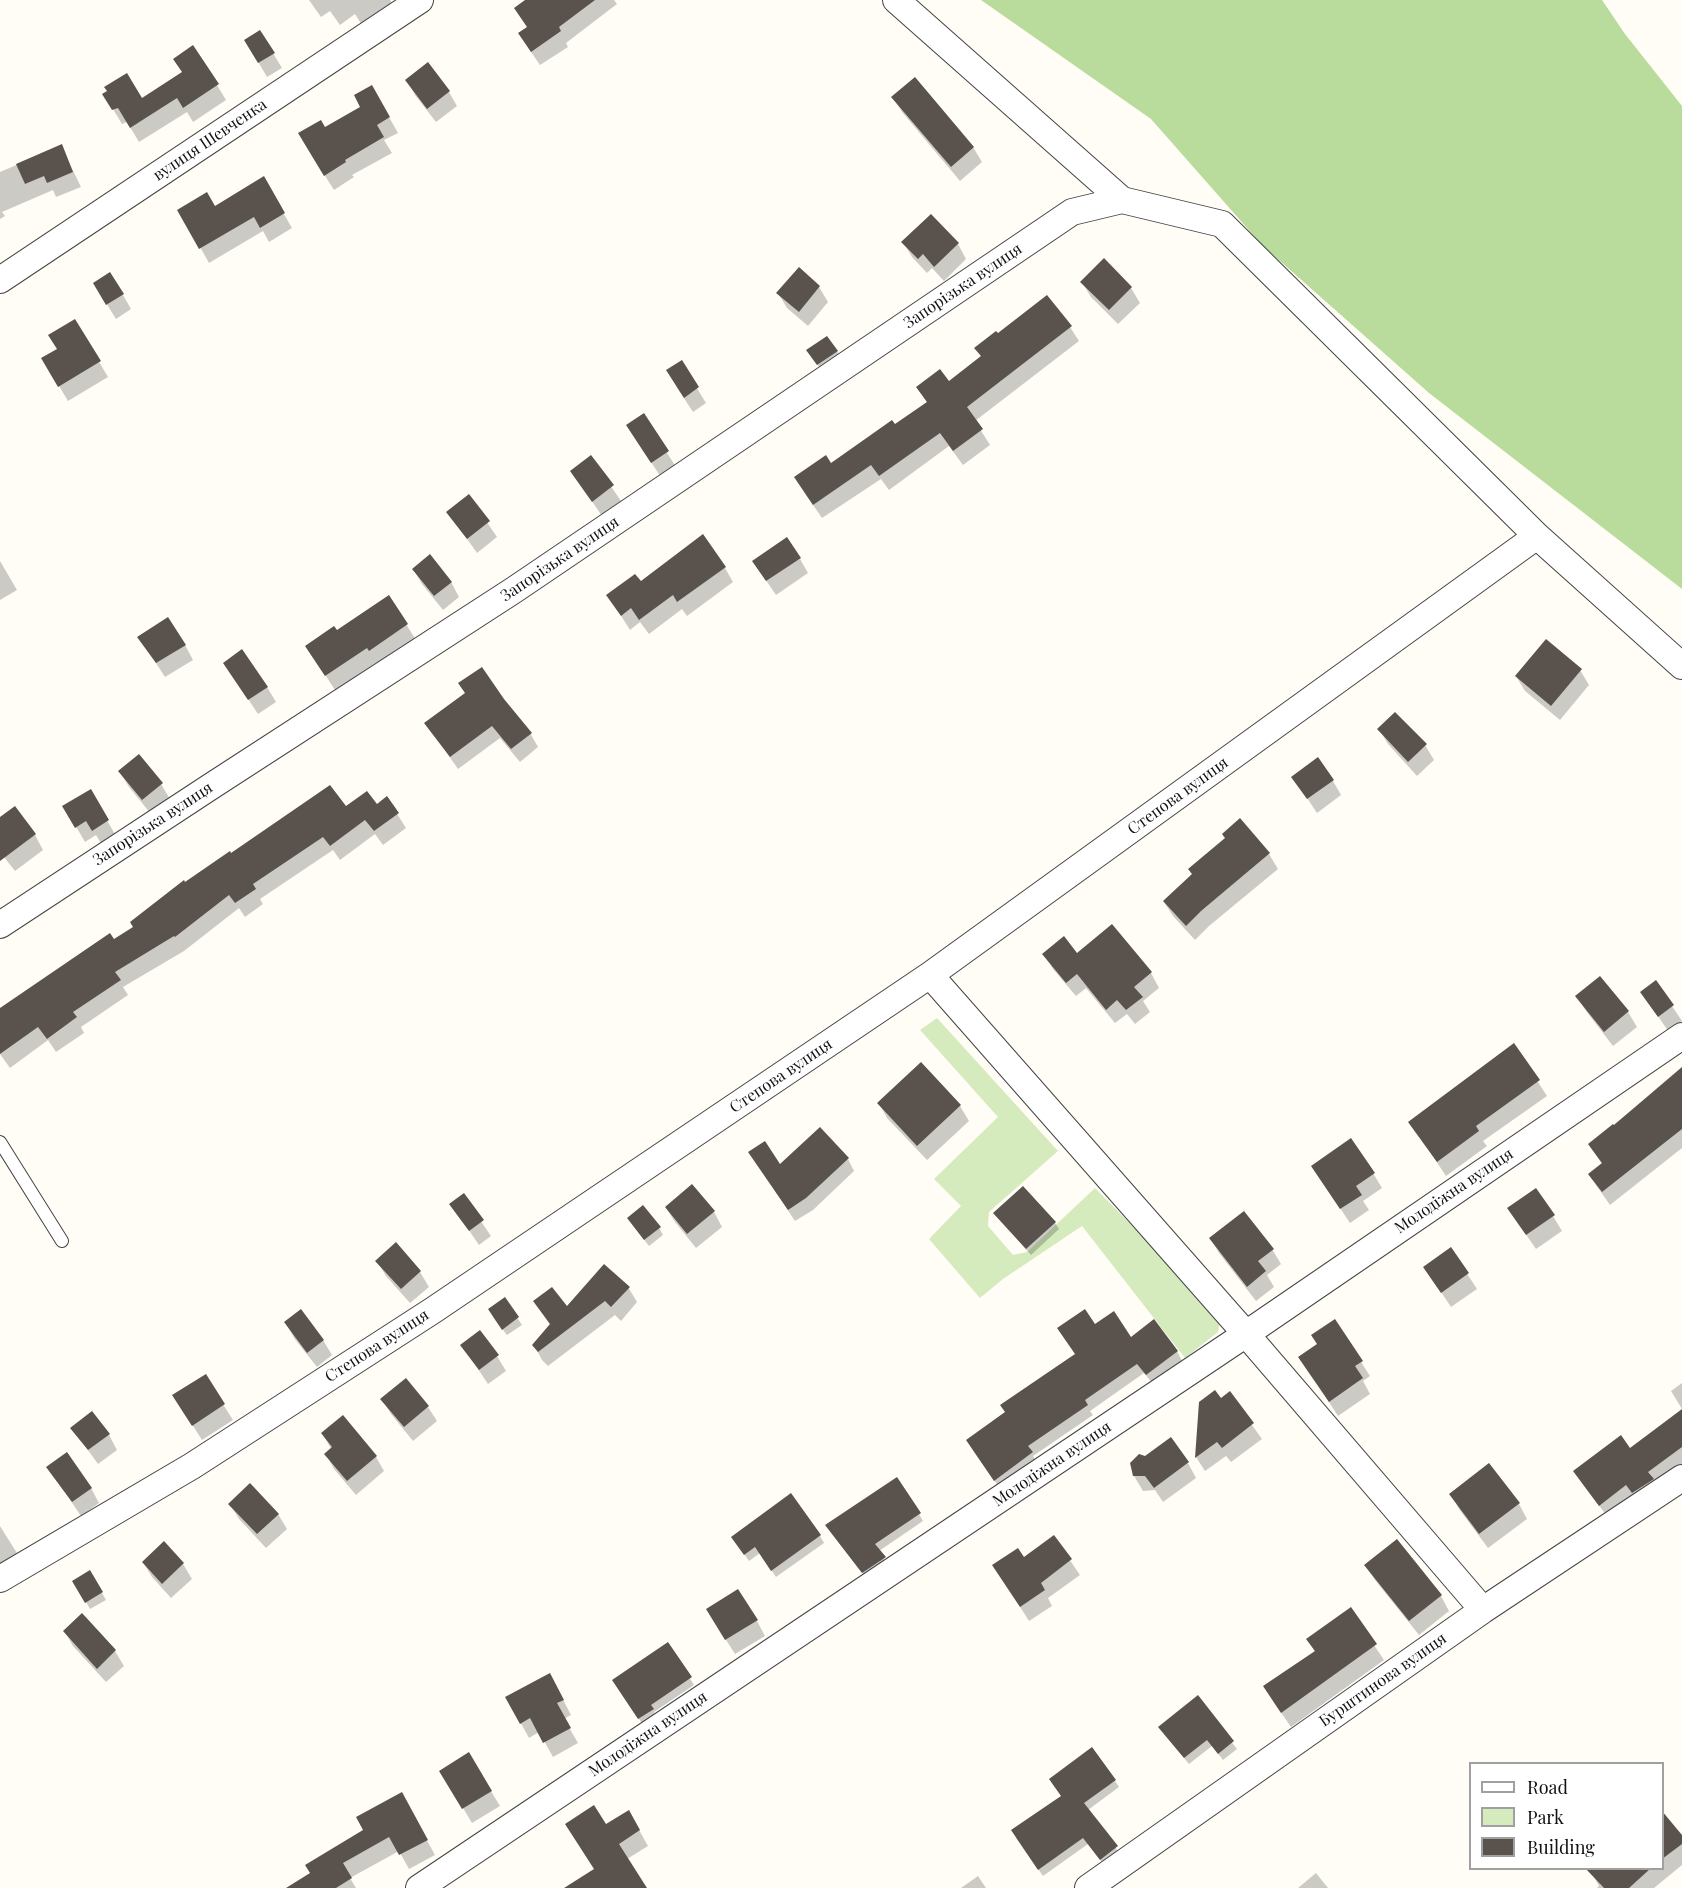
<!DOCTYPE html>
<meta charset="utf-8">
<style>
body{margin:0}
#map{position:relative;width:1682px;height:1888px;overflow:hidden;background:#fffdf5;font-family:"Playfair Display",serif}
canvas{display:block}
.legend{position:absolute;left:1469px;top:1762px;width:195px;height:108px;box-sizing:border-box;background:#fff;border:2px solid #a0a0a0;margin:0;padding:8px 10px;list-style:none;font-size:18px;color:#111}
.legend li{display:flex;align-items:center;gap:12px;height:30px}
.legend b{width:30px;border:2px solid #a0a0a0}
</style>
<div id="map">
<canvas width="1682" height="1888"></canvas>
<ul class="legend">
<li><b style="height:8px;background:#fff"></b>Road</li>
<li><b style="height:16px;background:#d5ebbd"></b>Park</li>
<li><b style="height:16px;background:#5a524d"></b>Building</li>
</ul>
</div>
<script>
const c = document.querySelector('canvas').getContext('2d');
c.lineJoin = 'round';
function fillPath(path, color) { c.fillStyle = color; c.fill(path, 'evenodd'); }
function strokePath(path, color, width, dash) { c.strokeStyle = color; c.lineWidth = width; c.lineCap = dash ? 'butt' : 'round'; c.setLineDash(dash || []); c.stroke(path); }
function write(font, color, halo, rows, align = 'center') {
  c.font = font + ' "Playfair Display",serif'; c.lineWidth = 6; c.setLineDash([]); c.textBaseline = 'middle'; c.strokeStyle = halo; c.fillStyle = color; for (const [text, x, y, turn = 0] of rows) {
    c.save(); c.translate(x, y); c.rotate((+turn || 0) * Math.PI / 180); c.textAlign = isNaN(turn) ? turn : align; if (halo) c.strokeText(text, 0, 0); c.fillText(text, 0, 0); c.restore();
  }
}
fillPath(new Path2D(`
 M937 1018 1058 1151 989 1212 988 1226 1013 1255 1027 1252 1095 1188 1165 1259 1220 1321 1218 1332 1185 1358 1082 1226 1003 1279 980 1298 929 1239 961 1206 934 1179 998 1117 920 1030Z`), '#d5ebbd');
fillPath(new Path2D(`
 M981 0H1602L1625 34 1682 106V589L1429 393 1262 245 1151 119Z`), '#b9dc9c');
fillPath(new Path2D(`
 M309 0H390L394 6 363 27 355 14 340 25 330 11 321 17Z
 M528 0H614L617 4 566 43 568 47 540 65 529 49Z
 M260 32 282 68 267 77 246 41Z
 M407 80 449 92 457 106 436 122 415 95Z
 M217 85 226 100 193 122 187 112 139 142 127 122 122 124 113 109 141 100Z
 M372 87 398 133 384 140 392 153 352 175 354 177 334 190 308 149 324 129 362 107Z
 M893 97 973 147 982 162 960 181 902 112Z
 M61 146 81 187 56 197 53 190 2 212 5 216 0 219V172Z
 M263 178 292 228 269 242 263 231 209 263 179 210 215 208Z
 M931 216 958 244 966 259 944 281 932 268 927 273 912 257 903 242Z
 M1104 260 1131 288 1140 303 1118 324 1091 297 1082 282Z
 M819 287 828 302 808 326 787 308 778 293Z
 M123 295 131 309 116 319 103 298Z
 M75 321 108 377 68 401 43 359 58 350Z
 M1070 327 1079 341 975 421 990 445 963 465 949 446 889 490 881 479 822 518 804 492 831 465 895 426 927 403 918 387 949 383 982 358 976 348 998 335Z
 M837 351 841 358 822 371 812 357Z
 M681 362 706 403 693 412 676 386Z
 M643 415 676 467 661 477 636 440Z
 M591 457 621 501 602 516 572 472Z
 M469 496 497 537 477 553 448 512Z
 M800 559 808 573 776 595 763 576Z
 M0 561 17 590 0 600Z
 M725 568 733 582 687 616 682 609 649 634 640 622 630 630 608 595 640 584Z
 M414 570 451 582 459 597 443 610 422 584Z
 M389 597 416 640 379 665 377 662 335 690 316 661 336 632Z
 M139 637 185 645 193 660 165 677Z
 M225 664 267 687 276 702 258 714Z
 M1580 670 1589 685 1560 720 1525 691 1516 676Z
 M503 700 530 733 538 747 520 762 500 738 458 769 426 723Z
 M1379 729 1425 745 1434 760 1417 776 1388 744Z
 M120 772 161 784 170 799 151 814 129 787Z
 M1293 777 1333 781 1341 795 1317 813Z
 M90 791 116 836 102 845 96 835 85 842 64 806Z
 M387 798 406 828 383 845 375 834 340 860 333 850 260 899 263 904 245 917 239 908 184 951 123 987 128 995 81 1027 84 1033 56 1052 48 1040 10 1068 0 1054V1009L135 927 185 884 231 855 345 808 376 806Z
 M0 819 35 835 43 850 15 871 0 852Z
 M1240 821 1269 854 1278 869 1209 926 1195 940 1173 916 1164 902 1193 875 1226 839Z
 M1112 926 1151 973 1159 988 1143 1001 1150 1012 1135 1024 1127 1014 1115 1023 1086 988 1076 996 1053 969 1044 954 1077 955Z
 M1656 982 1682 1021 1668 1031 1642 992Z
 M1577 997 1628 1012 1637 1027 1613 1046 1586 1011Z
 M1514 1045 1547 1096 1483 1141 1487 1146 1446 1176 1410 1122Z
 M921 1064 960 1106 969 1121 927 1160 887 1118 879 1103Z
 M1682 1069V1148L1610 1205 1589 1175 1602 1164 1589 1145Z
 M848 1159 854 1171 813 1210 795 1221 757 1164 780 1166Z
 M1312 1166 1373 1173 1382 1188 1363 1201 1369 1210 1350 1223Z
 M463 1195 491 1236 479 1245 451 1204Z
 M666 1208 714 1212 722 1227 696 1248 675 1222Z
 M995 1214 1055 1223 1059 1229 1031 1255Z
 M1553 1216 1562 1231 1536 1249 1518 1223Z
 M633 1225 659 1228 663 1235 649 1246Z
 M1211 1239 1272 1249 1281 1264 1267 1275 1274 1287 1256 1301 1219 1253Z
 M396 1245 420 1272 429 1287 410 1303 386 1276 377 1261Z
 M1451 1249 1477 1289 1451 1307 1425 1268Z
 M628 1287 637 1302 621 1321 615 1315 548 1366 542 1360 534 1345 551 1326 535 1302 567 1308Z
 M505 1299 522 1325 507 1335 493 1317Z
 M286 1323 323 1340 332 1355 317 1367 294 1338Z
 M1094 1326 1177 1351 1182 1361 1153 1384 1144 1373 1090 1411 1093 1415 1033 1456 1037 1463 1001 1490 973 1450 1007 1413 1076 1355Z
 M462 1345 497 1356 506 1371 488 1384Z
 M1300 1357 1361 1362 1370 1376 1363 1381 1370 1394 1338 1416Z
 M205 1376 233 1420 202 1440 183 1410Z
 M1682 1383V1409L1671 1391Z
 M1229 1393 1262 1439 1231 1462 1226 1456 1205 1471 1196 1457 1200 1403 1221 1400Z
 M382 1399 428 1407 437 1421 413 1441 391 1414Z
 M1682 1411V1464L1607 1516 1582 1483Z
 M72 1428 109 1435 117 1450 98 1464Z
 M323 1434 376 1457 384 1471 356 1495 334 1469 326 1454 331 1449Z
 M1188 1463 1196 1478 1163 1502 1155 1490 1143 1491 1134 1476Z
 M1489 1465 1519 1504 1527 1519 1488 1548 1459 1509 1451 1494Z
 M48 1467 91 1488 99 1503 81 1516Z
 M230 1504 278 1514 287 1529 266 1548 239 1519Z
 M919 1514 923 1521 879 1551 888 1565 867 1579 831 1532Z
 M0 1526 20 1558 0 1571Z
 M820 1536 824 1543 776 1577 760 1553 749 1561 737 1544Z
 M1054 1537 1080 1575 1048 1598 1052 1606 1029 1621 1003 1580 1024 1559Z
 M164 1543 183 1564 192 1579 171 1598 152 1577 143 1562Z
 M1366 1566 1441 1596 1449 1611 1419 1635 1375 1580Z
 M90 1572 106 1600 90 1609 74 1581Z
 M1350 1609 1384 1660 1291 1727 1273 1701 1315 1652 1308 1639Z
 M82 1615 115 1651 124 1666 106 1682 73 1646 65 1632Z
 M757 1621 765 1636 735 1654 716 1624Z
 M668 1644 694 1685 654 1712 656 1717 643 1725 618 1687Z
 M558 1690 571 1715 564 1719 578 1743 553 1757 539 1732 529 1738 507 1698Z
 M1197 1697 1237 1749 1223 1760 1212 1746 1189 1764 1164 1734Z
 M469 1755 500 1806 472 1823 441 1771Z
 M1115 1781 1119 1787 1088 1810 1120 1854 1105 1866 1088 1844 1043 1876 1016 1838Z
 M401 1794 435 1855 409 1869 399 1851 350 1878 356 1888H304Z
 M629 1812 648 1846 627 1859 645 1888H568L596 1870Z
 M1663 1814 1682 1838V1865L1654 1888H1597L1599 1886 1591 1872 1594 1868H1662Z
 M1316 1873 1328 1888H1298Z
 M978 1876 986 1888H961Z`), '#0003');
fillPath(new Path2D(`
 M525 0H595L559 27 561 31 531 52 518 33 527 27 514 8Z
 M260 30 275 53 258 63 244 40Z
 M193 45 219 84 183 108 177 98 130 128 118 108 112 110 102 94 107 91 104 87 127 73 142 98 182 72 173 59Z
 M428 62 450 91 427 109 405 80Z
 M915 77 974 147 951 167 891 97Z
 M372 85 390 117 377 125 384 137 345 160 346 162 324 176 298 133 321 120 325 127 360 107 354 95Z
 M62 144 73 172 47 183 44 176 25 184 16 164Z
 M264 176 285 213 260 228 254 217 199 249 177 210 207 192 215 206Z
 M931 214 959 243 934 267 923 254 918 259 901 242Z
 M1104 258 1132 287 1109 310 1080 282Z
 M799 267 820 286 799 312 776 293Z
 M110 272 124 294 106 305 93 283Z
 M1047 295 1072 326 967 407 983 429 953 451 940 433 879 476 871 465 813 505 794 477 826 455 831 463 892 420 895 424 927 402 916 387 940 369 949 381 981 356 974 348 996 331 998 333Z
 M75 319 101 361 58 387 41 358 57 349 48 335Z
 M827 336 838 351 817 365 806 350Z
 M682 360 699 387 684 398 666 370Z
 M644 413 669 451 651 463 626 425Z
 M591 455 614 485 592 502 570 471Z
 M469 494 490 521 467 539 446 512Z
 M703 534 726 567 677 602 673 595 639 620 631 608 621 616 606 595 635 574 641 581Z
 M787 537 801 558 766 581 752 561Z
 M430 554 452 582 434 596 412 569Z
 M389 595 408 624 369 651 367 648 325 676 305 646 334 626 337 630Z
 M168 617 186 645 156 663 137 637Z
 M1546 639 1582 669 1551 706 1515 676Z
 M242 649 268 687 248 700 223 663Z
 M482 667 504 699 532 733 511 749 492 726 450 757 424 723 465 693 458 683Z
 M1395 712 1427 744 1408 762 1377 729Z
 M139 754 163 783 142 800 118 771Z
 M1318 757 1334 780 1307 799 1291 777Z
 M330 785 346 806 367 791 377 804 387 796 399 813 374 831 365 820 330 846 323 837 253 884 256 889 235 903 229 895 175 937 174 936 115 972 121 980 73 1012 77 1017 47 1039 38 1027 0 1054V1008L110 933 114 939 133 927 130 922 184 880 185 882 230 851 231 853Z
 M91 789 109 820 92 831 86 821 75 828 62 806Z
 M15 806 36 834 0 861V817Z
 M1240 818 1270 853 1201 911 1186 926 1163 901 1192 874 1188 869 1225 838 1222 834Z
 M1112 924 1152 972 1134 987 1143 997 1126 1010 1117 1000 1106 1010 1077 974 1066 983 1042 954 1064 936 1077 953Z
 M1600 976 1629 1011 1604 1032 1575 996Z
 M1656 980 1674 1005 1658 1017 1640 992Z
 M1514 1043 1540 1080 1476 1126 1479 1131 1437 1162 1408 1122Z
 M921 1062 961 1105 917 1146 877 1103Z
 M1682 1067V1129L1602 1192 1588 1174 1602 1163 1588 1144 1613 1124 1614 1125Z
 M820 1127 849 1158 806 1198 788 1210 748 1152 765 1141 780 1164Z
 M1351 1138 1375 1173 1356 1186 1362 1195 1340 1209 1311 1166Z
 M692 1184 715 1211 687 1234 665 1207Z
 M1023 1186 1056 1222 1026 1249 993 1213Z
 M1536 1188 1555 1215 1526 1235 1507 1208Z
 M464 1193 484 1220 469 1231 449 1204Z
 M643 1205 661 1227 644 1240 627 1218Z
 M1244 1211 1274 1249 1258 1261 1266 1271 1247 1287 1209 1238Z
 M396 1242 421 1271 401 1289 375 1261Z
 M1451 1247 1469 1273 1441 1293 1423 1267Z
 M604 1264 630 1287 611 1307 605 1301 538 1352 532 1345 550 1324 533 1301 552 1287 567 1306Z
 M505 1297 519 1317 502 1330 488 1309Z
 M301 1309 324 1340 307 1353 284 1322Z
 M1085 1309 1095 1324 1114 1311 1131 1337 1154 1319 1178 1351 1146 1375 1137 1364 1085 1400 1088 1405 1028 1446 1033 1452 994 1481 966 1440 1005 1412 1000 1405 1075 1354 1057 1328Z
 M1335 1319 1363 1361 1355 1366 1363 1378 1329 1402 1298 1357 1317 1344 1311 1335Z
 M480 1330 499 1355 479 1370 460 1345Z
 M206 1374 225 1404 192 1426 172 1395Z
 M406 1378 429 1406 404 1427 380 1399Z
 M1215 1390 1221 1398 1230 1391 1254 1423 1222 1448 1217 1442 1195 1458 1199 1402Z
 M1682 1409V1447L1648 1472 1654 1479 1632 1493 1626 1485 1599 1506 1573 1471 1621 1435 1630 1448Z
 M92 1411 110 1434 88 1450 70 1428Z
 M343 1415 377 1456 347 1481 324 1454 332 1447 321 1433Z
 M1171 1437 1189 1462 1154 1488 1145 1476H1133L1130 1463 1139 1454 1145 1456Z
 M67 1452 92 1488 72 1502 46 1467Z
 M1489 1463 1520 1503 1479 1534 1449 1494Z
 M897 1477 921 1513 875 1544 886 1557 862 1573 825 1525Z
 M250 1483 279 1514 257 1534 228 1504Z
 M791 1493 821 1535 771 1571 755 1547 744 1555 731 1537Z
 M1054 1535 1072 1559 1041 1583 1045 1590 1020 1607 992 1565 1018 1548 1024 1557Z
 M1397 1539 1442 1595 1409 1621 1364 1565Z
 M164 1541 184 1563 162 1584 142 1562Z
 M90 1570 103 1592 85 1603 72 1581Z
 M738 1589 758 1620 725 1640 706 1609Z
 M1351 1607 1377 1644 1281 1713 1263 1686 1315 1651 1306 1639Z
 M82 1613 116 1650 97 1669 63 1631Z
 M668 1642 692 1677 651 1705 654 1709 638 1719 612 1680Z
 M550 1673 564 1700 557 1703 571 1728 543 1743 530 1718 520 1724 505 1697Z
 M1198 1695 1234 1741 1218 1754 1207 1740 1184 1758 1158 1727Z
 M1092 1747 1116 1780 1084 1803 1118 1846 1100 1860 1083 1838 1038 1870 1011 1830 1061 1796 1049 1779Z
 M469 1752 492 1791 462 1809 439 1771Z
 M402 1792 428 1840 399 1855 389 1837 343 1863 352 1878 336 1888H286L310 1873 305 1865 363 1830 356 1817Z
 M594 1805 606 1824 629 1810 640 1830 619 1844 647 1888H564L594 1869 565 1824Z
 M1662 1811 1682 1835V1844L1662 1859Z
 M1586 1869H1650L1629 1888H1604Z`), '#5a524d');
const service = new Path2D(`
 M0 1142 62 1241`);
const minor = new Path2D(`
 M896 0 1122 200 1222 224 1537 536 1682 666
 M0 280 420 0
 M0 925 210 787 514 590 1072 212 1122 200
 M930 975 1246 1334 1483 1610
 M0 1579 192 1466 432 1311 930 975 1537 536
 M419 1888 1246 1334 1682 1036
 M1088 1888 1483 1610 1682 1478`);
strokePath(service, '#444', 14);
strokePath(minor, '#444', 28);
strokePath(service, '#fff', 12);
strokePath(minor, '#fff', 26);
write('16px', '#111', '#fff', [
 ["вулиця Шевченка",210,140,-34],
 ["Запорізька вулиця",963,286,-34],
 ["Запорізька вулиця",560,559,-34],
 ["Степова вулиця",1178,796,-36],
 ["Запорізька вулиця",153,824,-33],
 ["Степова вулиця",781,1076,-34],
 ["Молодіжна вулиця",1454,1191,-34],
 ["Степова вулиця",377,1346,-33],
 ["Молодіжна вулиця",1052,1464,-34],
 ["Бурштинова вулиця",1383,1680,-35],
 ["Молодіжна вулиця",648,1734,-34]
]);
</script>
